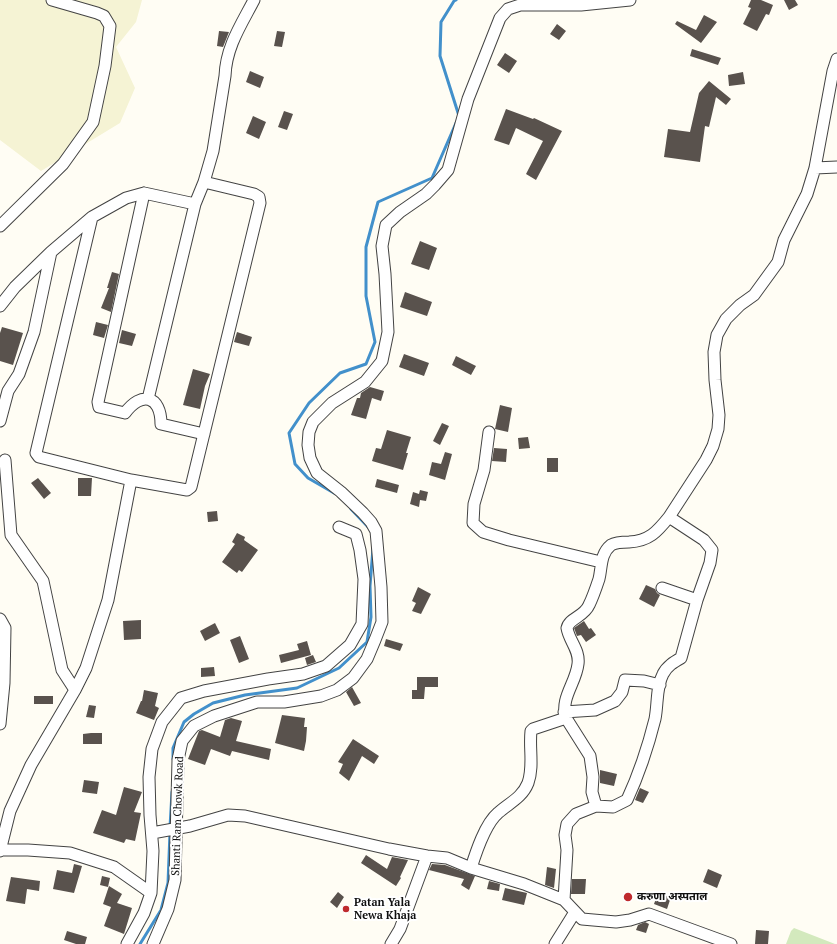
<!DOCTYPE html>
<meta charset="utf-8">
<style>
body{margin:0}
canvas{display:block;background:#fffdf4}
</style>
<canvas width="837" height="944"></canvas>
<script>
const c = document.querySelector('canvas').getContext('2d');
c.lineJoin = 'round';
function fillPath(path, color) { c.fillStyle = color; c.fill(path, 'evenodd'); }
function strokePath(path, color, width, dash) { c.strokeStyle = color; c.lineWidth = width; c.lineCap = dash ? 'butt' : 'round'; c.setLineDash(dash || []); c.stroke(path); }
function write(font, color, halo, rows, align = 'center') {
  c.font = font + ' "PT Serif","Noto Sans Devanagari",serif'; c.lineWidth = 4; c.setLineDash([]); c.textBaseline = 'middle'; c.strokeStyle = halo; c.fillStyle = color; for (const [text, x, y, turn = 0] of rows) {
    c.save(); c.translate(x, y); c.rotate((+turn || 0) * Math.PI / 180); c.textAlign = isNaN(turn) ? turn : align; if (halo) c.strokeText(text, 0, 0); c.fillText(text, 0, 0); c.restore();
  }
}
fillPath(new Path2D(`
 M0 0H142L136 22 116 47 135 88 120 123 41 171 0 140Z`), '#f5f3d4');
fillPath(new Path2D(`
 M794 928 835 944H786L791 931Z`), '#d3e9bd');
strokePath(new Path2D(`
 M456 0 454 1 441 22 440 56 459 116
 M334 493 308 478 295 464 289 433 309 403 340 373 366 364 375 342 366 296V247L378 202 432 178 456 123
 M351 509 369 528
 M173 759V748L184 722 194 714 213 703 245 695 297 688 339 668 367 642 371 617 370 586 373 548
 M170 827 172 792
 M140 944 161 910 168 883 170 832`), '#4290cb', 3);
fillPath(new Path2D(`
 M751 0H761L773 5 769 15 766 14 757 31 743 24 751 8 748 7Z
 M784 0H795L798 5 789 10Z
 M704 15 717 22 701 43 675 24 677 21 696 30Z
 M557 24 566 31 559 40 550 34Z
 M219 31 229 32 223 47 217 46Z
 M277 31 285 32 282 47 274 46Z
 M692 49 721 58 718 65 690 56Z
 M505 53 517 61 509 73 497 65Z
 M250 71 264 77 260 88 246 82Z
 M743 72 745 84 729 86 728 75Z
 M709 81 731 99 726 105 716 97 709 127 705 126 700 162 664 157 668 129 690 132 699 93Z
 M506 109 533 119 534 118 562 131 536 180 526 174 543 141 516 128 509 145 494 140Z
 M284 111 293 114 287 130 278 127Z
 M253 116 266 122 259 139 246 133Z
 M420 241 437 248 429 270 411 264Z
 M112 272 119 274 111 312 101 308 109 288H107Z
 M405 292 432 302 427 316 400 307Z
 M96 322 108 325 104 338 93 335Z
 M2 327 23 333 13 365 0 361V333Z
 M122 330 136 334 132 346 119 343Z
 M237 332 252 337 249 346 234 342Z
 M404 354 429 363 424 376 399 367Z
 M456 356 476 366 471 375 452 365Z
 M193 369 210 374 205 386 200 409 183 405Z
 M370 387 384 391 381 401 372 398 366 419 351 415 357 398H360L361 393Z
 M500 405 512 408 508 432 495 429Z
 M442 423 449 426 440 445 433 441Z
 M387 430 411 437 406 453H408L403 470 372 461 376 448 381 449Z
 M528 437 530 448 519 449 518 438Z
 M494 448 507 449 506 462 492 461Z
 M445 452 452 454 445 480 429 475 432 462 441 464Z
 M547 458H558V472H547Z
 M38 478 51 493 44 499 31 483Z
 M78 478H92L91 496H78Z
 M377 479 399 485 397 493 375 487Z
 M420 490 428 492 426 501 420 500 419 507 410 504 413 492 419 494Z
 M217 511 218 521 208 522 207 512Z
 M237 533 245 537 244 540 258 550 242 572 239 570 237 573 222 562 235 544 232 542Z
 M646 585 655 589 657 593 660 595 654 607 639 599Z
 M418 587 431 594 421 614 412 611 416 603 412 601Z
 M141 620V639L124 640 123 621Z
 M584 621 589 629 591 628 596 635 586 642 581 635 577 636 574 628Z
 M215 623 220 633 205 641 200 631Z
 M240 636 249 659 239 663 230 640Z
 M386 639 403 644 400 651 384 646Z
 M307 641 311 655 281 663 279 655 299 650 297 644Z
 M313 655 316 662 307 665 305 658Z
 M214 667 215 676 201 677V668Z
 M417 677H438V687H425L424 699H412V690H417Z
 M352 687 361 703 354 706 346 692Z
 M144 690 158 693 155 706 159 708 154 720 136 713 141 701H142Z
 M34 696H53V704H34Z
 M89 705 96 706 94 718 86 717Z
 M282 715 305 718 304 727H307L306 741 304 751 275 743Z
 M231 718 242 721 236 741 271 749 269 760 232 751 230 756 211 749 205 765 188 759 199 731 202 730 220 737 225 720Z
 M91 733H102V744H83V734Z
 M353 739 379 756 374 764 362 756 349 781 339 773 343 764 338 762Z
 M600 770 617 774 614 786 600 783Z
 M84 780 99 782 97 794 82 792Z
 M124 787 142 792 134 812 141 813 135 841 126 839 124 843 93 833 102 810 116 815Z
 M640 788 649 792 643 803 635 800Z
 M366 855 387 869 392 857 408 860 400 877 401 878 396 886 361 863Z
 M74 864 82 866 74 893 53 889 57 870 72 873Z
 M432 864 445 865 475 876 469 890 461 885 464 879 429 870Z
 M547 867 556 869 554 888 545 885Z
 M708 869 722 875 717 888 703 882Z
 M102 876 110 878 108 887 100 885Z
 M11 877 40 881 39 891 27 889 25 904 6 901Z
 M572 879H586L585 894H571Z
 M489 881 500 884 499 891 487 889Z
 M109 886 122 894 117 903 132 908 124 934 104 926 111 907 103 904Z
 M505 888 527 893 524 905 502 900Z
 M338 892 344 897 337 908 330 902Z
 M658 893 671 897 667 909 654 904Z
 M645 922 649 924 646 933 636 930 638 925Z
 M756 930 769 931 768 944H755Z
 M67 931 87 937 85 944H76L64 940Z`), '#59524d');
const minor = new Path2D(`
 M815 168 837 167
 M144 193 98 402 99 407 125 413C141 391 161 395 161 424L204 434
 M195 204 204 182 213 151 225 76C226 47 241 25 254 0
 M0 226 63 164 93 122 105 66 110 26 104 16 97 13 52 0
 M0 306 15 287 51 252
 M148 399 195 204 144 193 126 198 92 217 36 453 39 457 131 480 187 490 191 487 260 203 259 197 254 194 204 182
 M0 421 8 391 19 374 34 332 51 252 92 217
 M489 432 484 470 474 504 473 523 483 532 509 540 601 562
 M5 460 11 535 43 581 62 670 75 690
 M697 600 710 563 712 550 704 540 669 517 706 460 713 446 718 429 719 415 715 380 714 352 717 335 726 319 740 305 754 295 778 262 784 240 807 194 815 168 833 71 837 59
 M0 619 5 628 4 683 0 724
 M564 712 595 710 615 701 622 692 625 680 644 681 660 685
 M566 718 590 756 593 777 592 792 596 806
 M152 833 190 826 228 815 245 816 389 849 427 856 447 858 471 868 524 884 564 900 582 919 616 922 630 920 649 914 731 944
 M0 850H28L70 853 114 867 151 893
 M0 851 10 811 31 765 75 690 86 668 108 600 131 480
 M471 868C476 852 485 824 498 813 509 803 522 798 528 783 534 766 529 749 531 731L533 729 566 718C560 698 576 683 578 664 580 650 569 641 567 628 569 618 584 617 589 605 593 597 596 588 599 579 602 567 600 554 611 545 616 542 623 542 629 542 649 541 657 532 669 517
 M564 900 567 850 565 835 567 824 576 814 596 806 613 807 627 800C639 774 648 747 655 719 658 704 656 687 663 674 667 666 674 662 681 658L697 600 662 588
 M127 944 144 913 151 893 153 851 150 815 149 777 152 749 162 722 181 698 204 691 268 679 303 674 326 666 350 645 362 624 364 579 360 550 356 534 339 527
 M153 944 168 909 175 880 178 760 182 741 194 726 214 716 257 702H284L321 696 337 690 353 678 367 659 375 640 382 622 381 587 376 531 371 522 363 513 341 492 317 473 310 458 308 445 309 432 313 422 332 403 365 382 382 361 388 332 385 274 382 246 386 225 400 212 426 194 435 185 448 170 468 99 500 18 508 9 520 5H581L630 0
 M391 944 400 929 427 856
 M555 944 575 912`);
strokePath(minor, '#434343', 13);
strokePath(minor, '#fff', 11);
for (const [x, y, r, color] of [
 [628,897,5,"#bf2a2d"],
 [346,909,4,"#bf2a2d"]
]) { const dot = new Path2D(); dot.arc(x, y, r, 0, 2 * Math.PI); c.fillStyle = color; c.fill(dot); strokePath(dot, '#fff', 1.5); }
write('11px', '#101010', '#fff', [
 ["Shanti Ram Chowk Road",178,816,-88]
]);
write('bold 11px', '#101010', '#fff', [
 ["करुणा अस्पताल",637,897],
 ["Patan Yala",354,903],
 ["Newa Khaja",354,916]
], 'left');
</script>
